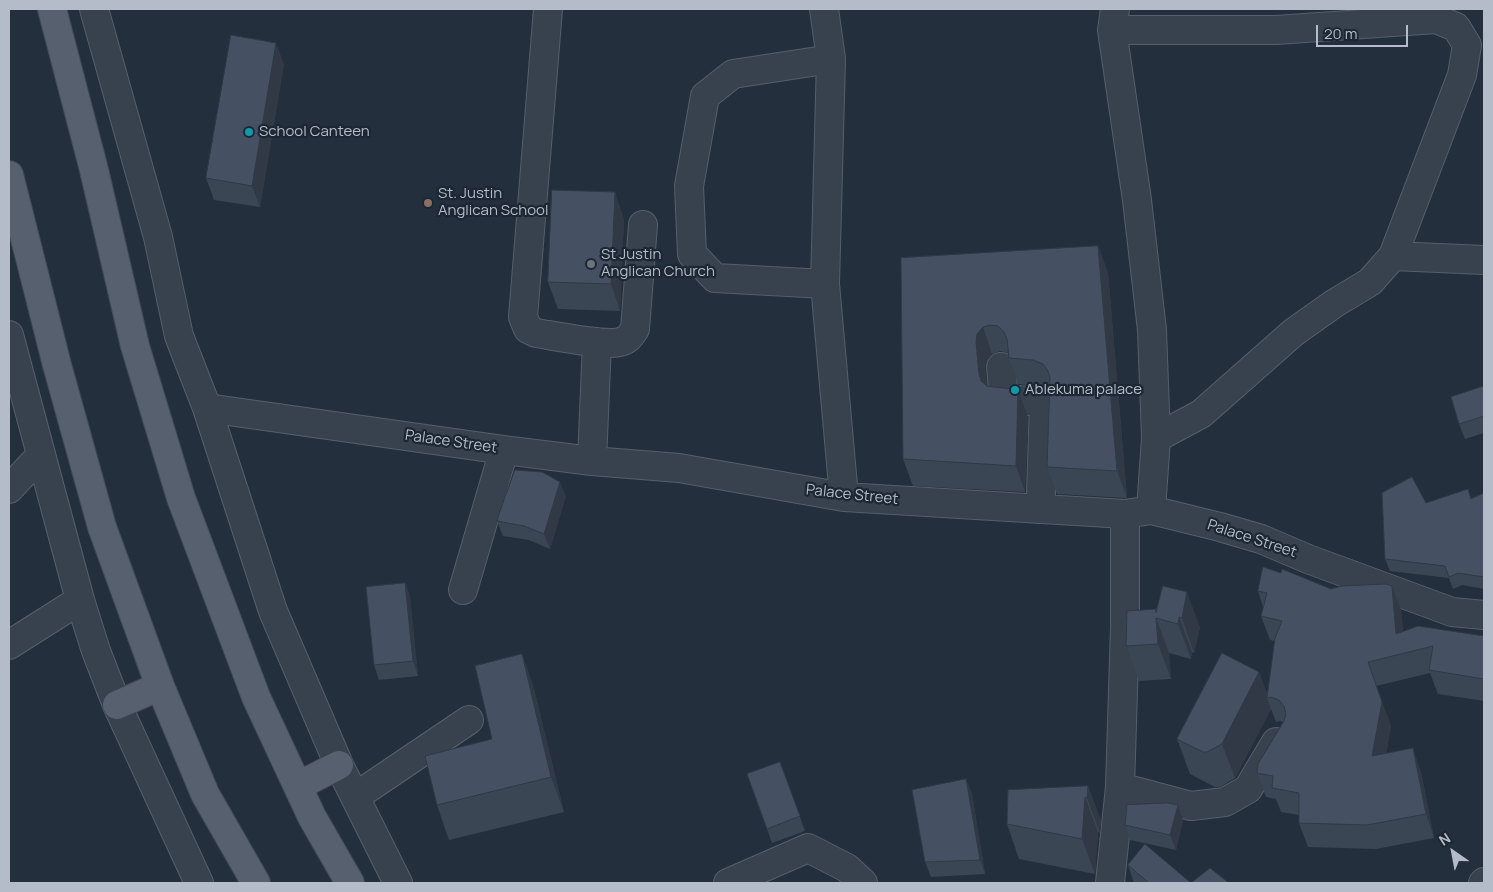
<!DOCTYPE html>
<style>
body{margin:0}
#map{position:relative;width:1493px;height:892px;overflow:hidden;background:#242f3e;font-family:Manrope,sans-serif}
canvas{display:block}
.frame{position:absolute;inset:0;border:10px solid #b4bcc9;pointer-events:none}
.north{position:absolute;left:1428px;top:827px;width:50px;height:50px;-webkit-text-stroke:4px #1d2633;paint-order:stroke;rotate:327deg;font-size:14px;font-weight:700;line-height:20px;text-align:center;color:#b4bcc9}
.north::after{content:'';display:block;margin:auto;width:18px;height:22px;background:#b4bcc9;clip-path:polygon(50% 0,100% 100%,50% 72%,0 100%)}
.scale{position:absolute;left:1316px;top:25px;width:92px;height:22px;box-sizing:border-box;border:2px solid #b4bcc9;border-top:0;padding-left:6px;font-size:15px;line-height:18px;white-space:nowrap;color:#b4bcc9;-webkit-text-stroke:4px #1d2633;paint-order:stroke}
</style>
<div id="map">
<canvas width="1493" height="892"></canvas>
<div class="frame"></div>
<div class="north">N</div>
<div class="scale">20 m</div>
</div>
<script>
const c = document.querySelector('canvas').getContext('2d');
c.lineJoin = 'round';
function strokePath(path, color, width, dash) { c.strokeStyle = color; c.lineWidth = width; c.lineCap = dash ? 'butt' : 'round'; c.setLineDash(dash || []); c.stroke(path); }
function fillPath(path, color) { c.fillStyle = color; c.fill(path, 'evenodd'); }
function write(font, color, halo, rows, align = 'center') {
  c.font = font + ' Manrope,sans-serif'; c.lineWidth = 4.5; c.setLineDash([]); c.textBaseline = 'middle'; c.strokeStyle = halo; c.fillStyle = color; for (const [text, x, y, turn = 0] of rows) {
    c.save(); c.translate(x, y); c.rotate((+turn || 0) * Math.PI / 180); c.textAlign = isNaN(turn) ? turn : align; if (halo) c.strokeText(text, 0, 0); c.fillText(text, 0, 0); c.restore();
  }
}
const minor = new Path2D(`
 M94 9 158 237 179 336 207 408 273 611 339 765 398 883
 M548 9 523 317 528 329 536 333C555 336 604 346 620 342 628 340 631 335 635 329L643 225
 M824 9 831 59 825 284 844 497
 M1115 9 1112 30 1137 200 1152 330 1156 438 1151 510
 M1112 30H1276L1436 19 1456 27 1467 45 1462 75 1393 256 1370 282 1335 303 1294 332 1201 414 1156 438
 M1393 256 1484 260
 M825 284 715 278 692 254 689 186 705 96 733 74 831 59
 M9 335 80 600 96 651 117 705 199 883
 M1001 367 1004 399 1041 402 1044 404 1041 494 1038 509
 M207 408 504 450 592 461 679 468 844 497 1125 514 1151 510 1220 527 1261 539 1308 559 1452 612 1484 615
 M592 461 597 342
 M9 489 41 455
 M463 590 504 450
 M9 645 80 600
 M1120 787 1191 806 1225 802 1248 789 1276 742
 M355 797 469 720
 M728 883 808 848 847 868 863 883
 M1110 883 1120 787 1125 627V514
 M1483 883 1484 882`);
const major = new Path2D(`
 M52 9 94 170 135 346 181 498 256 697 312 817 350 883
 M9 175 57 365 102 527 160 686 205 794 256 883
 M117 705 160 686
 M298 786 339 765`);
strokePath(minor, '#565f6c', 30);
strokePath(major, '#414a57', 30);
strokePath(minor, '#38414e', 28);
strokePath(major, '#56606e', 28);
fillPath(new Path2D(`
 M284 64 260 207 214 200 206 178Z
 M624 219 620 311 558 309 548 282Z
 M1098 246 1108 273 1127 498 1057 494 1047 467 1049 390 1043 387 1018 384 1009 358 1008 353 1000 351 992 354 987 361 985 368 987 386 1028 417 1025 492 913 486 903 459 901 258Z
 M1484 386V433L1465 439 1459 424Z
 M1484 493V589L1462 585 1453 589 1449 578 1390 571 1385 559 1426 503 1471 498Z
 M566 496 550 549 529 540 503 536 497 521Z
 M1281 573 1401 610 1403 631 1484 636V701L1438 694 1430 673 1376 686 1391 726 1386 754 1421 772 1434 838 1376 849 1308 847 1299 823V815L1281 812 1276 799 1266 797 1257 773 1283 722 1280 721 1276 722 1271 709 1235 778 1220 787H1215L1190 774 1177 739 1259 672 1267 695 1275 641 1270 640 1261 616 1263 607 1258 591Z
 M405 583 410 597 418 676 379 680 374 665Z
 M1163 586 1200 627 1194 653 1192 652 1191 659 1169 653 1171 679 1139 681 1126 646 1156 611Z
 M522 654 534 689 564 812 449 840 437 805 492 739Z
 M780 762 805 831 772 843 747 774Z
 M966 779 972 794 985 874 931 877 925 862Z
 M1088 786 1101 821 1100 833 1098 832 1095 874 1019 859 1007 824Z
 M1178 805 1183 820 1176 850 1130 840 1125 825Z
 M1128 865 1191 883H1229H1134Z`), '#3b4654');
fillPath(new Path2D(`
 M276 43 284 64 260 207 252 186Z
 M615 192 624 219 620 311 611 284Z
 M1098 246 1108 273 1127 498 1117 471Z
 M983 327 992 354 987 361 985 368 988 400 979 374 976 342 977 334Z
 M1018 390 1028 417 1025 492 1016 466Z
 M560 482 566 496 550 549 544 534Z
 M405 583 410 597 418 676 413 661Z
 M1392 586 1401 610 1405 653 1396 634Z
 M1187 592 1200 627 1194 653 1182 618Z
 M1179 617 1192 652 1191 659 1178 624Z
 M1156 618 1169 653 1171 679 1158 644Z
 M522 654 534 689 564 812 551 777Z
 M1259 672 1269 698H1267L1271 709 1235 778 1222 744Z
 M1382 702 1391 726 1381 780 1372 756Z
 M1413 748 1421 772 1434 838 1426 814Z
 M966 779 972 794 985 874 980 860Z
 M1088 786 1101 821 1100 833 1087 798Z
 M1085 797 1098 832 1095 874 1082 839Z
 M1178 805 1183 820 1176 850 1170 835Z`), '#303945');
const building = new Path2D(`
 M231 35 276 43 252 186 206 178Z
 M552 190 615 192 611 284 548 282Z
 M1098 246 1117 471 1047 467 1050 378 1048 371 1043 364 1033 360 1009 358 1007 339 1004 332 998 326 990 325 983 327 977 334 976 342 979 374 981 381 987 386 1018 390 1016 466 903 459 901 258Z
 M1484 386V416L1459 424 1451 397Z
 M515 470 542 472 560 482 544 534 524 526 497 521Z
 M1412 477 1426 503 1468 489 1471 499 1484 493V577L1458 573 1449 577 1445 566 1385 559 1382 493Z
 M1263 567 1281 573 1282 569 1331 589 1342 586 1386 584 1392 586 1396 634 1418 626 1484 636V679L1429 670 1433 646 1368 662 1382 702 1372 756 1413 748 1426 814 1367 825 1299 823V793L1272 788 1273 776 1257 773 1258 764 1284 721 1286 714 1284 706 1279 700 1271 697 1267 698 1275 638 1282 621 1261 616 1267 593 1258 591Z
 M405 583 413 661 374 665 366 587Z
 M1163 586 1187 592 1182 618 1179 617 1178 624 1156 618 1158 644 1126 646 1127 611 1156 609V612Z
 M1222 653 1259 672 1222 744 1207 752H1203L1177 739Z
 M522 654 551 777 437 805 425 756 492 739 475 666Z
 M780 762 800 816 767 829 747 774Z
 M966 779 980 860 925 862 912 790Z
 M1088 786 1087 798 1085 797 1082 839 1007 824 1008 790Z
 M1168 803 1178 805 1170 835 1125 825 1127 805Z
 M1145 844 1191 883 1210 868 1229 883H1149L1128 865Z`);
fillPath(building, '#455162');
strokePath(building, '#303945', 1);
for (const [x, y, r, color] of [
 [249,132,5,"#0f9aa8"],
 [428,203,5,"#8d6e63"],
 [591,264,5,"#6b7280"],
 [1015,390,5,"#0f9aa8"]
]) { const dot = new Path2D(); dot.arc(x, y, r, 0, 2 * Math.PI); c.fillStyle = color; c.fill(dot); strokePath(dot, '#1d2633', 2); }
write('15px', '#b4bcc9', '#1d2633', [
 ["School Canteen",259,132],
 ["St. Justin",438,194],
 ["Anglican School",438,211],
 ["St Justin",601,255],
 ["Anglican Church",601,272],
 ["Ablekuma palace",1025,390]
], 'left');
write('15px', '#b4bcc9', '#1d2633', [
 ["Palace Street",451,442,8],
 ["Palace Street",852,495,6],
 ["Palace Street",1252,539,18]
]);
</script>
